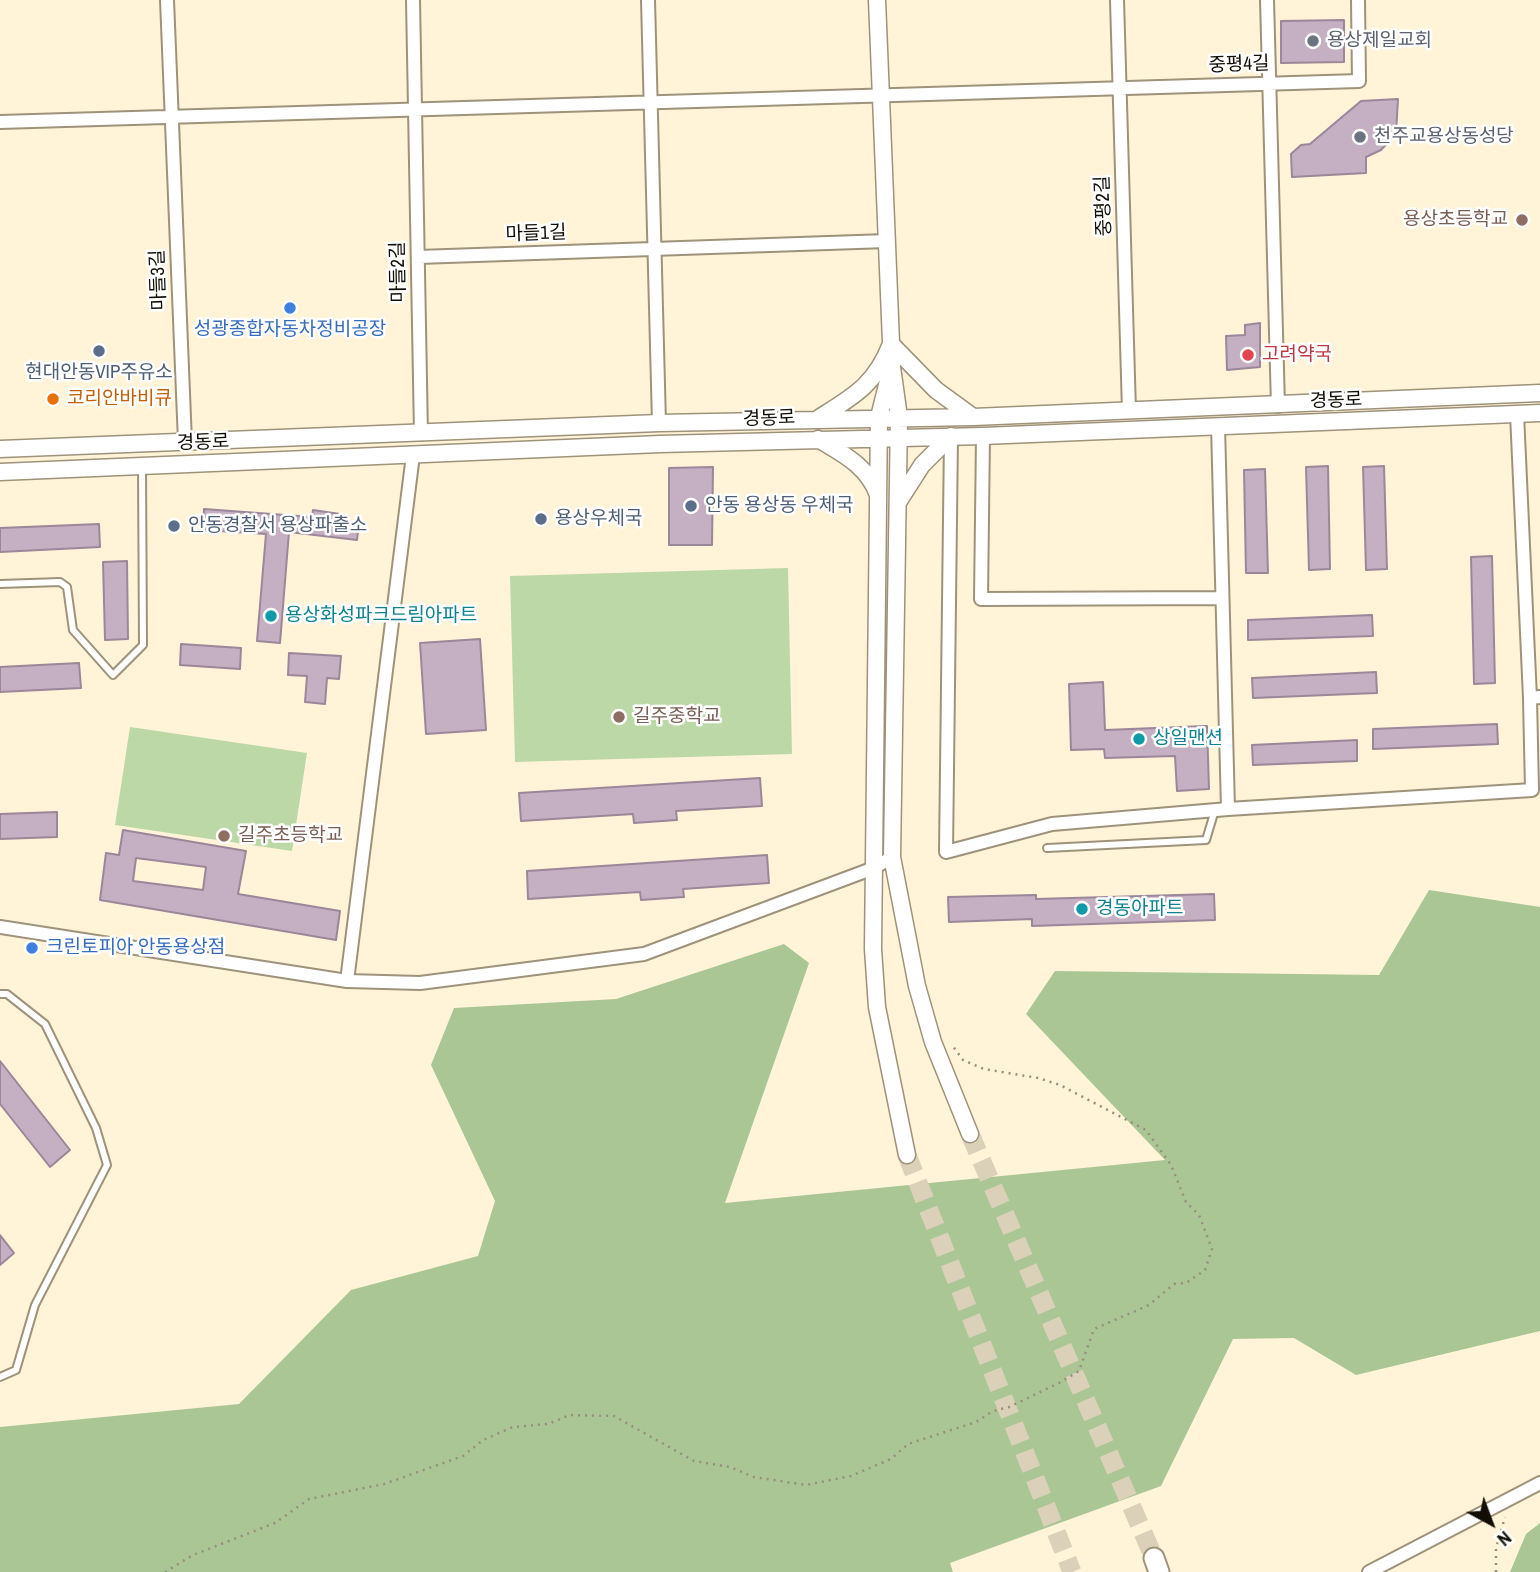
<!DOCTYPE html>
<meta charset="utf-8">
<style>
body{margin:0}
#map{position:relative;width:1540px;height:1572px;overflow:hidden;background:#fff3d8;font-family:"Archivo Narrow",sans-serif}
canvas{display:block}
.north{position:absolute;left:1456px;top:1488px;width:70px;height:70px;-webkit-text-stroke:5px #fff;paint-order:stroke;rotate:139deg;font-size:19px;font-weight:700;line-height:28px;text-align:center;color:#120e05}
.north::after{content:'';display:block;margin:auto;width:24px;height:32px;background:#120e05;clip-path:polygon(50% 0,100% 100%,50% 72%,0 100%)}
</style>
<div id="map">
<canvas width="1540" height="1572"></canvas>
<div class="north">N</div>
</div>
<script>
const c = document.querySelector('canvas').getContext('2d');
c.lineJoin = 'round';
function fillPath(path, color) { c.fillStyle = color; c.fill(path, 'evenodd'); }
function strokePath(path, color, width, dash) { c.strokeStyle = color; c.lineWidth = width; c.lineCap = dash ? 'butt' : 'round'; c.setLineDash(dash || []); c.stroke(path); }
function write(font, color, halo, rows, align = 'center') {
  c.font = font + ' "Archivo Narrow","Noto Sans KR",sans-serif'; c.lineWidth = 5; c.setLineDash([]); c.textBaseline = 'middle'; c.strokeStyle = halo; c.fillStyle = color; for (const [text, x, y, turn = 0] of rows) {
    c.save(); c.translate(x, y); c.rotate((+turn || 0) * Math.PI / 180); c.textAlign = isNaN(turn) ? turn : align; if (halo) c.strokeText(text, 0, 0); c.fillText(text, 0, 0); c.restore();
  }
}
fillPath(new Path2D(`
 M788 568 792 754 515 762 510 576Z
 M130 727 307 753 292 851 115 825Z`), '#bcd8a7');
fillPath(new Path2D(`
 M1429 890 1540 907V1331L1356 1375 1294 1338 1233 1339 1161 1486 950 1563 953 1572H0V1427L239 1404 351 1290 478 1256 495 1201 431 1065 454 1008 616 999 784 944 809 963 725 1203 1165 1160 1026 1014 1055 971 1379 975Z
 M1540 1523V1572H1510L1526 1534Z`), '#aac695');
const building = new Path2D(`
 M1344 20V62L1281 63V21Z
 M1398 99 1396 134 1381 150 1366 157V173L1292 177 1291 154 1301 145 1310 144 1361 101Z
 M1260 323V367L1227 370 1226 336 1245 335V325Z
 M1328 466 1330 569 1309 570 1306 467Z
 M1384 466 1387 569 1366 570 1363 467Z
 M713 467 712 545H669V468Z
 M1265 469 1268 573H1246L1244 470Z
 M204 509 312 517 313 510 340 514 339 521 359 523 357 540 289 532 280 643 257 641 266 534 203 530Z
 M99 524 100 547 0 552V528Z
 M1492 556 1495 683 1474 684 1471 557Z
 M127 561 128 639 105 640 103 562Z
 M1372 615 1373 636 1248 640V620Z
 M480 639 486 730 426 734 420 643Z
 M181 644 241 648 240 669 180 665Z
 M289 653 341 656 339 679 327 678 325 704 305 702 307 676 288 675Z
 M79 663 81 688 0 692V667Z
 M1376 672 1377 693 1253 698 1252 678Z
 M1103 682 1105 730 1207 726 1209 789 1177 791 1175 756 1105 758 1104 749 1071 750 1069 684Z
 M1497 724 1498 744 1373 749V729Z
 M1357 740V761L1253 765 1252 745Z
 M760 778 762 806 676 811 677 820 634 823 633 814 521 821 519 793Z
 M57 812V837L0 839V814Z
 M123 830 246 851 238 894 340 911 336 940 100 900 106 853 119 855ZM136 858 206 867 203 890 133 881Z
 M767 855 769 883 683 889 684 897 641 900 640 892 528 899 527 871Z
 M1214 894 1215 920 1032 926V919L949 922 948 897 1036 895V899Z
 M0 1061 70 1150 50 1167 0 1104Z
 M0 1235 14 1253 0 1265Z`);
fillPath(building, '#c5afc2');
strokePath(building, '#9c8699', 2);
strokePath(new Path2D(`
 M970 1134 1154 1558
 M907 1155 1072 1572`), '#dbd1b8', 19, [19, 10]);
const service = new Path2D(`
 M0 584 60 582 67 587 73 630 113 675 143 645 142 468
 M1047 848 1206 840 1215 810
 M0 994H7L45 1024 96 1128 107 1165 35 1305 16 1370 0 1377`);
const minor = new Path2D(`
 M167 0 185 442
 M413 0 421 434
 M648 0 659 423
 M1117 0 1129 411
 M1267 0 1278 406
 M0 122 1359 81 1358 0
 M418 257 887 241
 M1517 414 1530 698
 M1218 426 1228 809
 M951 436 946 852 1052 824 1228 809 1532 790 1530 698 1540 697
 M983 436 981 599 1222 598
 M0 927 347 981 413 455
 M347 981 420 983 644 954 874 868 892 857
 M1369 1572 1540 1483`);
const tertiary = new Path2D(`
 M877 0 892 367 899 417 892 857 917 986 933 1042 970 1134
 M889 377 879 417 873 949 877 1007 907 1155
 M819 418C854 396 875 385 891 344L936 390 973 417
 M818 439C843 454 868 466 878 495
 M0 449 659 423 973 417 1540 393
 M0 472 660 444 983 436 1540 413
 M899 501 922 465 951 436`);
const secondary = new Path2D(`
 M1154 1558 1159 1572`);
strokePath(service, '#9e937a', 10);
strokePath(minor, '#9e937a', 16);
strokePath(tertiary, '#9e937a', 19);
strokePath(secondary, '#9e937a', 23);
strokePath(new Path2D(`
 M165 1572 193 1555 275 1523 309 1499 384 1484 463 1456 483 1440 513 1427 548 1424 570 1415 614 1416 694 1461 730 1467 754 1477 806 1485 851 1476 891 1459 908 1444 976 1422 993 1411 1009 1407 1059 1383 1079 1371 1094 1329 1149 1305 1174 1284 1186 1283 1205 1270 1212 1249 1199 1215 1186 1202 1171 1165 1146 1130 1060 1085 1038 1078 984 1069 963 1060 952 1045
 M1496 1572V1548L1505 1517`), '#978f7c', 2.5, [2, 5]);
strokePath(service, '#fff', 6);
strokePath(minor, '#fff', 12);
strokePath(tertiary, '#fff', 16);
strokePath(secondary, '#fff', 19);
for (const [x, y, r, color] of [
 [1313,41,7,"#6b7280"],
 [1360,137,7,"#6b7280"],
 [1522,220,7,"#8d6e63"],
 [290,308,7,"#3f7fe0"],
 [99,351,7,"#5c6f8a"],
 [1248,355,7,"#e0444e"],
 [53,399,7,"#e8710a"],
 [691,506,7,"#5c6f8a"],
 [541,519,7,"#5c6f8a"],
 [174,526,7,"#5c6f8a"],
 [271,616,7,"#0f9aa8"],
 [619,717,7,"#8d6e63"],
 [1139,739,7,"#0f9aa8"],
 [224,836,7,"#8d6e63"],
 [1082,909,7,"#0f9aa8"],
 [32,948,7,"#3f7fe0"]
]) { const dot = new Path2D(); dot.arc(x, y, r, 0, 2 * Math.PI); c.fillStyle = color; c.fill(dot); strokePath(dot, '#fff', 2.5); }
write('19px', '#5b616d', '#fff', [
 ["용상제일교회",1327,41],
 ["천주교용상동성당",1374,137]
], 'left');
write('19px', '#120e05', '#fff', [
 ["중평4길",1239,65,-2],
 ["중평2길",1104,206,-92],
 ["마들1길",536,234,-2],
 ["마들2길",399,272,-91],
 ["마들3길",159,280,-92],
 ["경동로",1336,401,-2],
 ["경동로",769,419,-2],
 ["경동로",203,443,-2]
]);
write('19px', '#785e54', '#fff', [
 ["용상초등학교",1508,220,"right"],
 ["길주중학교",633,717],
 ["길주초등학교",238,836]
], 'left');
write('19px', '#366cbe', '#fff', [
 ["성광종합자동차정비공장",290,330],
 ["크린토피아 안동용상점",46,948,"left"]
]);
write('19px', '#be3a42', '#fff', [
 ["고려약국",1262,355]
], 'left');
write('19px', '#4e5e75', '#fff', [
 ["현대안동VIP주유소",99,373,"center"],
 ["안동 용상동 우체국",705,506],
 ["용상우체국",555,519],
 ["안동경찰서 용상파출소",188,526]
], 'left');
write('19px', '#c56008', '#fff', [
 ["코리안바비큐",67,399]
], 'left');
write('19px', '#0d838f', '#fff', [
 ["용상화성파크드림아파트",285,616],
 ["상일맨션",1153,739],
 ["경동아파트",1096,909]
], 'left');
</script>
